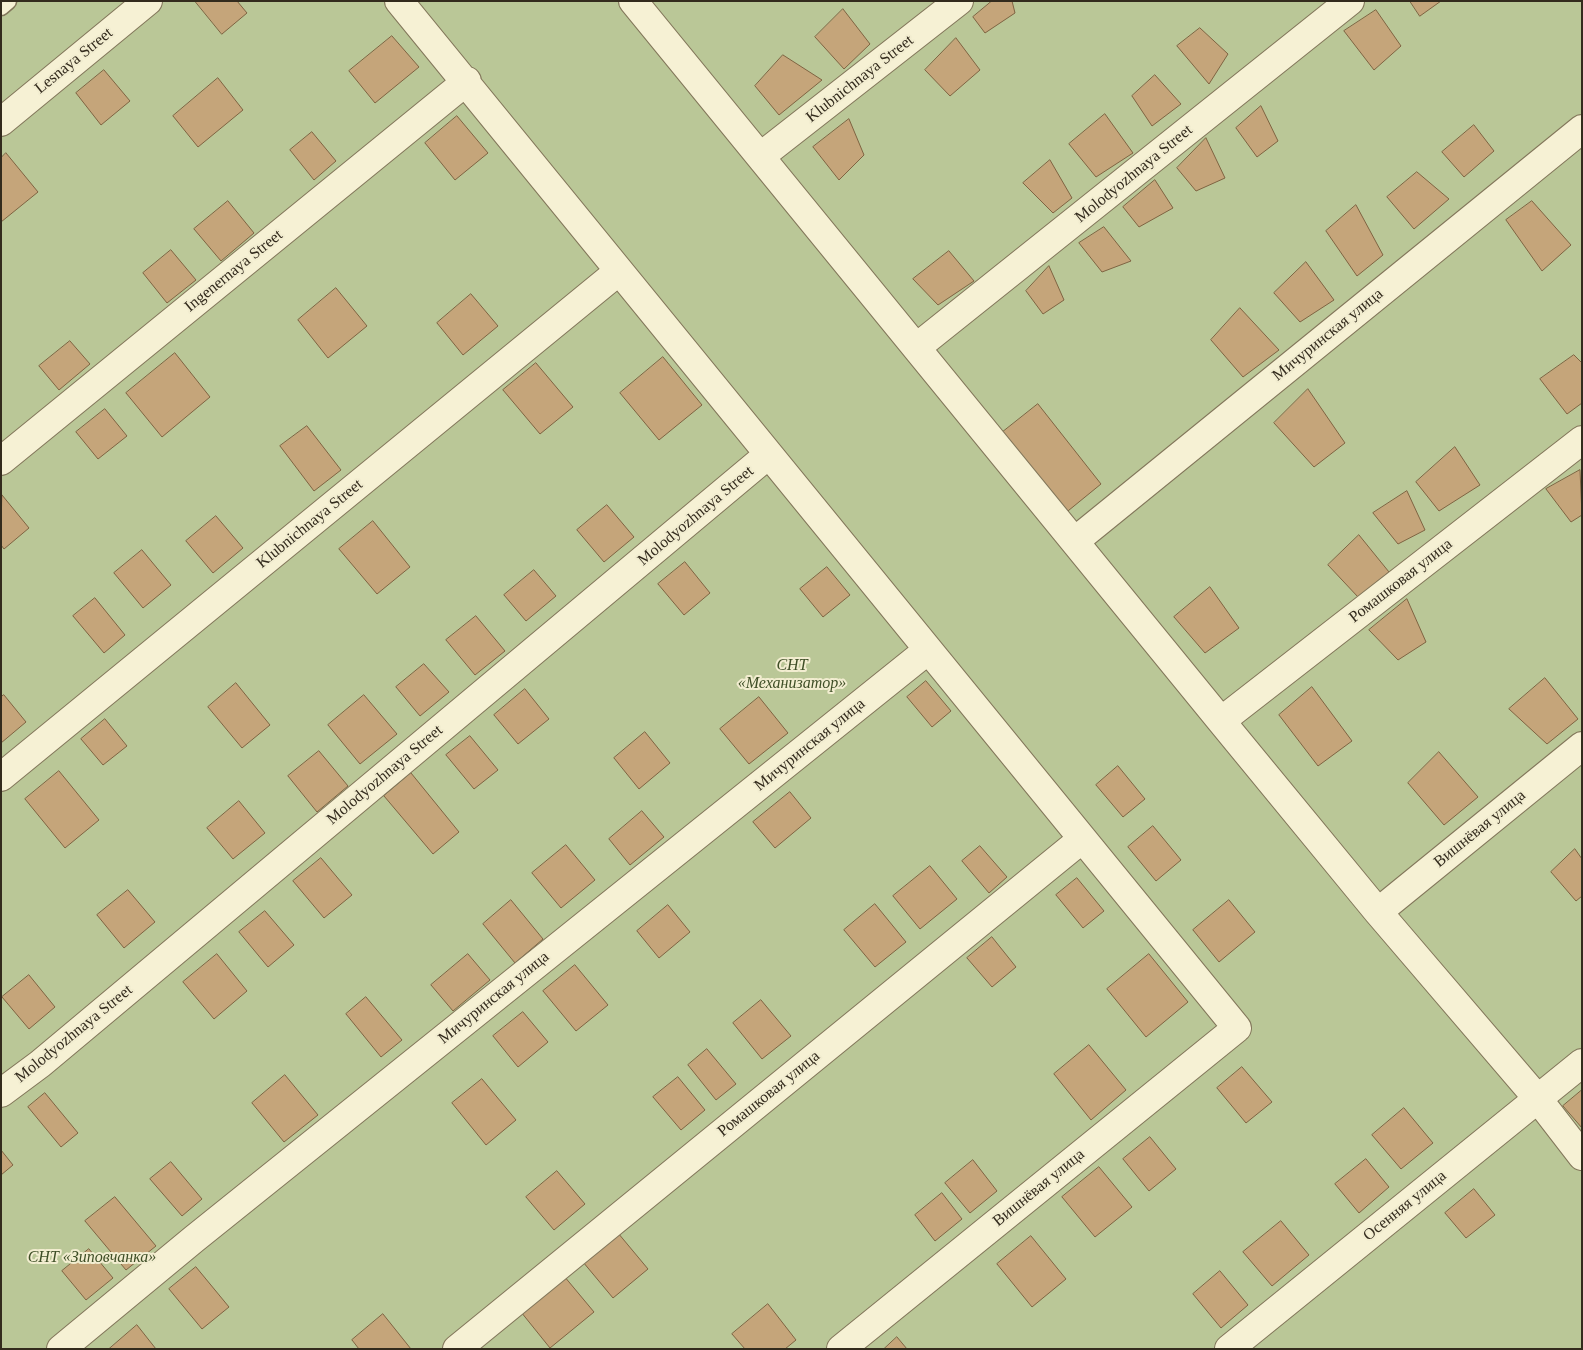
<!DOCTYPE html>
<meta charset="utf-8">
<style>
body{margin:0}
#map{position:relative;width:1583px;height:1350px;overflow:hidden;background:#eae4c1;font-family:Georgia,serif}
canvas{display:block}
.frame{position:absolute;inset:0;border:2px solid #332b1d;pointer-events:none}
</style>
<div id="map">
<canvas width="1583" height="1350"></canvas>
<div class="frame"></div>
</div>
<script>
const c = document.querySelector('canvas').getContext('2d');
c.lineJoin = 'round';
function fillPath(path, color) { c.fillStyle = color; c.fill(path, 'evenodd'); }
function strokePath(path, color, width, dash) { c.strokeStyle = color; c.lineWidth = width; c.lineCap = dash ? 'butt' : 'round'; c.setLineDash(dash || []); c.stroke(path); }
function write(font, color, halo, rows, align = 'center') {
  c.font = font + ' Georgia,serif'; c.lineWidth = 4; c.setLineDash([]); c.textBaseline = 'middle'; c.strokeStyle = halo; c.fillStyle = color; for (const [text, x, y, turn = 0] of rows) {
    c.save(); c.translate(x, y); c.rotate((+turn || 0) * Math.PI / 180); c.textAlign = isNaN(turn) ? turn : align; if (halo) c.strokeText(text, 0, 0); c.fillText(text, 0, 0); c.restore();
  }
}
fillPath(new Path2D(`
 M1 1H1582V1349H1Z`), '#bac797');
const building = new Path2D(`
 M195 1H237L247 13 222 34Z
 M992 1H1012L1015 13 985 33 973 17Z
 M1410 1H1441L1420 16Z
 M843 9 870 44 844 69 815 37Z
 M1376 10 1401 46 1374 70 1344 31Z
 M1200 28 1228 54 1209 84 1177 46Z
 M392 36 419 67 375 103 349 71Z
 M956 38 980 70 950 96 925 70Z
 M783 55 822 80 779 115 755 86Z
 M104 70 130 101 101 125 76 93Z
 M1155 75 1181 104 1152 126 1132 96Z
 M218 78 243 110 198 147 173 116Z
 M1261 106 1278 141 1257 157 1236 128Z
 M1105 114 1133 153 1096 177 1069 144Z
 M457 116 488 153 455 180 425 143Z
 M849 119 864 155 839 180 813 147Z
 M1474 125 1494 151 1464 177 1442 152Z
 M312 132 336 161 314 180 290 150Z
 M1206 138 1225 178 1196 191 1177 168Z
 M6 153 38 192 1 222V158Z
 M1050 160 1072 198 1053 213 1023 183Z
 M1417 172 1449 199 1414 229 1387 197Z
 M1155 180 1173 208 1139 227 1123 207Z
 M228 201 254 233 221 261 194 229Z
 M1532 201 1571 245 1542 271 1506 220Z
 M1356 205 1383 255 1357 276 1326 231Z
 M1104 227 1131 261 1102 272 1079 243Z
 M171 250 196 280 167 303 143 273Z
 M949 251 974 281 938 305 913 279Z
 M1306 262 1334 300 1300 322 1274 293Z
 M1049 266 1064 300 1043 314 1026 291Z
 M336 288 367 326 328 358 298 320Z
 M471 294 498 326 463 355 437 323Z
 M1240 308 1279 350 1243 377 1211 340Z
 M70 341 90 364 59 390 39 366Z
 M175 353 210 397 162 437 126 393Z
 M1574 355 1582 363V403L1567 414 1540 379Z
 M663 357 702 405 659 440 620 393Z
 M536 363 573 407 540 434 503 390Z
 M1308 389 1345 443 1314 467 1274 423Z
 M1038 404 1101 484 1063 515 999 435Z
 M105 409 127 436 98 459 76 432Z
 M307 426 341 470 314 491 280 446Z
 M1455 447 1480 485 1439 511 1416 482Z
 M1580 470 1582 515 1571 522 1546 489Z
 M1407 491 1425 530 1398 544 1373 513Z
 M2 495 29 528 4 549 1 545Z
 M607 505 634 537 604 562 577 530Z
 M216 516 243 548 213 573 186 541Z
 M373 521 410 567 377 594 339 549Z
 M1359 535 1389 572 1358 597 1328 565Z
 M142 550 171 585 143 608 114 573Z
 M685 562 710 593 684 615 658 584Z
 M827 567 850 595 823 617 800 589Z
 M534 570 556 596 526 621 504 595Z
 M1210 587 1239 628 1205 653 1174 617Z
 M95 598 125 635 104 653 73 616Z
 M1407 599 1426 642 1398 660 1369 630Z
 M476 616 505 651 475 675 446 640Z
 M424 664 449 692 420 716 396 687Z
 M1545 678 1578 719 1547 744 1509 709Z
 M926 681 951 711 932 727 907 697Z
 M236 683 270 725 242 748 208 707Z
 M1312 687 1352 741 1318 766 1279 715Z
 M525 689 549 719 518 744 494 715Z
 M4 695 26 722 1 743V697Z
 M364 695 397 734 360 764 328 725Z
 M759 697 788 733 749 764 720 729Z
 M105 719 127 746 103 765 81 739Z
 M645 732 670 763 639 789 614 758Z
 M470 736 498 770 474 789 446 755Z
 M319 751 348 786 317 812 288 776Z
 M1439 752 1478 797 1444 825 1408 783Z
 M1118 766 1145 799 1123 817 1096 785Z
 M59 771 99 820 65 848 25 799Z
 M411 773 459 832 433 854 384 796Z
 M790 792 811 818 775 848 753 822Z
 M239 801 265 833 233 859 207 828Z
 M642 811 664 837 630 865 609 839Z
 M1153 826 1181 860 1156 881 1128 847Z
 M566 845 595 880 561 908 532 873Z
 M980 846 1007 877 989 893 962 861Z
 M1575 849 1582 859V896L1576 901 1551 872Z
 M321 858 352 895 324 918 293 881Z
 M930 866 957 899 920 929 893 896Z
 M1077 878 1104 911 1083 928 1056 895Z
 M128 890 155 922 124 948 97 915Z
 M511 900 543 939 515 963 483 924Z
 M1229 900 1255 932 1219 962 1193 930Z
 M875 904 906 942 875 967 844 930Z
 M668 905 690 932 659 958 637 931Z
 M265 911 294 945 268 967 239 932Z
 M992 937 1016 967 992 987 967 958Z
 M217 954 247 991 214 1019 183 982Z
 M468 954 490 980 453 1011 431 985Z
 M1149 954 1188 1002 1146 1037 1107 989Z
 M575 965 608 1005 576 1031 543 991Z
 M29 975 55 1007 29 1029 2 997Z
 M366 997 402 1040 381 1057 346 1014Z
 M761 1000 791 1036 762 1059 733 1023Z
 M523 1012 548 1042 518 1067 493 1036Z
 M1089 1045 1126 1090 1091 1120 1054 1074Z
 M707 1049 736 1084 716 1100 688 1065Z
 M1242 1067 1272 1102 1246 1123 1217 1088Z
 M285 1075 318 1115 284 1142 252 1103Z
 M678 1077 705 1110 681 1130 653 1097Z
 M482 1079 516 1120 486 1145 452 1103Z
 M1582 1090V1128L1563 1106Z
 M45 1093 78 1133 61 1147 28 1107Z
 M1404 1108 1433 1143 1401 1169 1372 1135Z
 M1150 1137 1176 1169 1149 1191 1123 1159Z
 M1 1150 13 1165 1 1175Z
 M1366 1159 1389 1187 1359 1213 1335 1184Z
 M973 1160 997 1191 970 1213 945 1183Z
 M171 1162 202 1199 182 1216 150 1179Z
 M1099 1167 1132 1207 1095 1237 1062 1197Z
 M557 1171 585 1204 554 1230 526 1197Z
 M1474 1189 1495 1215 1466 1238 1445 1213Z
 M942 1193 962 1219 935 1241 915 1215Z
 M115 1197 156 1246 126 1270 85 1221Z
 M1281 1221 1309 1255 1272 1286 1243 1252Z
 M618 1233 648 1269 613 1298 583 1262Z
 M1031 1236 1066 1279 1032 1307 997 1264Z
 M89 1249 113 1278 86 1300 62 1271Z
 M196 1267 229 1307 202 1329 169 1289Z
 M1220 1271 1248 1305 1221 1328 1193 1294Z
 M564 1276 594 1312 550 1348 521 1312Z
 M768 1304 796 1340 785 1349H745L732 1334Z
 M383 1314 411 1349H359L352 1340Z
 M137 1325 156 1349H109Z
 M897 1337 907 1349H884Z`);
fillPath(building, '#c5a57a');
strokePath(building, '#7f6442', 1);
const lane = new Path2D(`
 M1 7 8 1`);
const street = new Path2D(`
 M399 1 1237 1028 841 1349
 M633 1 1221 721 1378 912 1538 1099 1582 1156
 M1 122 148 1
 M761 156 959 1
 M917 347 1350 1
 M1 461 467 81
 M1075 541 1582 129
 M1221 721 1582 440
 M1 777 619 271
 M1378 912 1582 746
 M1 1093 40 1064 768 455
 M61 1349 194 1239 928 650
 M457 1349 1081 840
 M1229 1349 1582 1063`);
strokePath(lane, '#82765a', 19);
strokePath(street, '#82765a', 30);
strokePath(lane, '#f6f1d4', 16);
strokePath(street, '#f6f1d4', 28);
write('16px', '#332b1d', '#f2edd0', [
 ["Lesnaya Street",74,61,-39],
 ["Klubnichnaya Street",860,79,-38],
 ["Molodyozhnaya Street",1134,174,-39],
 ["Ingenernaya Street",234,271,-39],
 ["Мичуринская улица",1328,335,-39],
 ["Molodyozhnaya Street",696,516,-40],
 ["Klubnichnaya Street",310,524,-39],
 ["Ромашковая улица",1401,581,-38],
 ["Мичуринская улица",810,745,-39],
 ["Molodyozhnaya Street",385,775,-40],
 ["Вишнёвая улица",1480,829,-39],
 ["Мичуринская улица",494,998,-39],
 ["Molodyozhnaya Street",74,1034,-39],
 ["Ромашковая улица",769,1094,-39],
 ["Вишнёвая улица",1039,1188,-39],
 ["Осенняя улица",1405,1206,-39]
]);
write('italic 16px', '#3e4e26', '#f2edd0', [
 ["СНТ",792,666],
 ["«Механизатор»",792,684],
 ["СНТ «Зиповчанка»",92,1258]
]);
</script>
